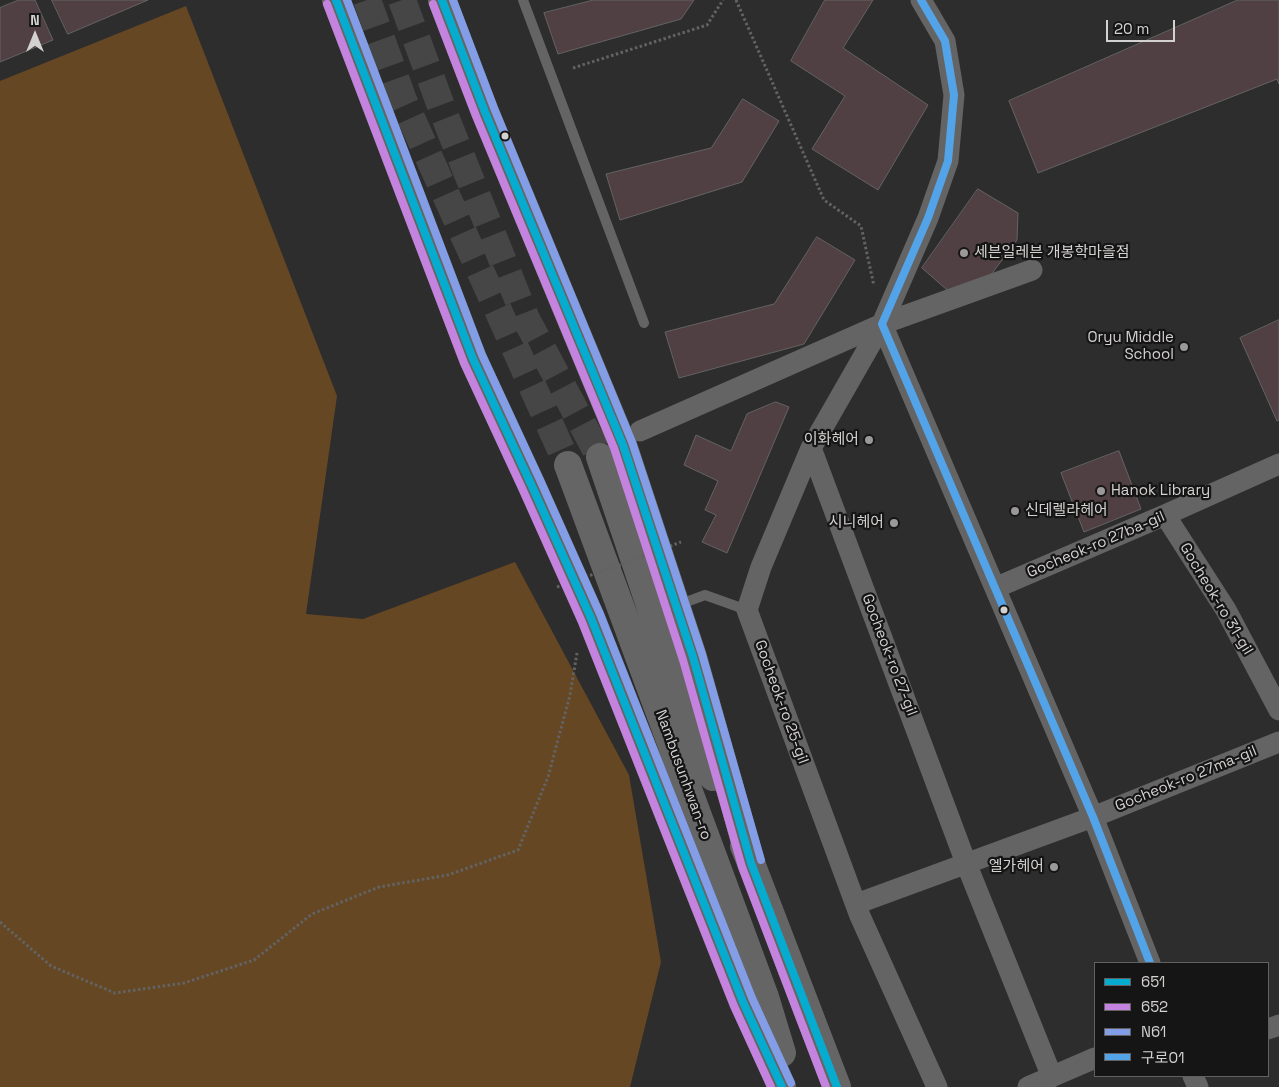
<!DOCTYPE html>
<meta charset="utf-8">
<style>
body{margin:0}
#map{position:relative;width:1279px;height:1087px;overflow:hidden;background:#2e2d2d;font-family:"Space Grotesk","Noto Sans KR",sans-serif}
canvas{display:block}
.legend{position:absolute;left:1094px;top:962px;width:175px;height:115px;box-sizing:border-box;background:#161515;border:1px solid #626160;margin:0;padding:6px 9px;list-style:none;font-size:15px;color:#d4d2d1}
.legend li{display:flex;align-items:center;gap:10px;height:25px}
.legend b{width:25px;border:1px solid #626160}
.north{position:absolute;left:10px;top:10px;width:50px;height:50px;-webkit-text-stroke:4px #161515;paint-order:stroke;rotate:0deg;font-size:14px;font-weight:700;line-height:20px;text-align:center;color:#d4d2d1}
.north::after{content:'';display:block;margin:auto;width:18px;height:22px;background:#d4d2d1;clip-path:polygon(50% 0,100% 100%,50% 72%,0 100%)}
.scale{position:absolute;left:1106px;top:20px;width:69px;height:22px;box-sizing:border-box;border:2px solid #d4d2d1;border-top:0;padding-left:6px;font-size:15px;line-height:18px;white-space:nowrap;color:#d4d2d1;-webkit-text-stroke:4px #161515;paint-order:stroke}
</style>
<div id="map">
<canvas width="1279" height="1087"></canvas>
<ul class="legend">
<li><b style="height:6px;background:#06acd0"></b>651</li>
<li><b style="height:6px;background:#c483df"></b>652</li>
<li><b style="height:6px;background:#839de6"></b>N61</li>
<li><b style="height:6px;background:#53a3e8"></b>구로01</li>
</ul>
<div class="north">N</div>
<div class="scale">20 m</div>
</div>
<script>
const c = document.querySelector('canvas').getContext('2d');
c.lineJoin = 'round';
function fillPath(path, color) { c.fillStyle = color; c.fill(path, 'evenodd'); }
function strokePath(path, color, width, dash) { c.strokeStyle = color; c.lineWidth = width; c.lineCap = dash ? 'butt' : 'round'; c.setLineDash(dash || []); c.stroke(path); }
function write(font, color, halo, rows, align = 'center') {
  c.font = font + ' "Space Grotesk","Noto Sans KR",sans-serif'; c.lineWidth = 4.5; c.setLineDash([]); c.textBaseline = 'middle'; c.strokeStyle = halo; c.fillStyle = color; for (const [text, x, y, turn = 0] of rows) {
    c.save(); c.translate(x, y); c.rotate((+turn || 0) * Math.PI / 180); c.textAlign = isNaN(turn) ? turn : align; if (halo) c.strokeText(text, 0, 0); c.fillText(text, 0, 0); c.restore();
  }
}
fillPath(new Path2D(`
 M186 6 337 396 306 614 363 619 515 562 629 775 661 962 630 1087H0V81Z`), '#654723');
const building = new Path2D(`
 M19 0H35L53 40 0 62V8Z
 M52 0H148L68 34Z
 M594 0H694L681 19 558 54 544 13Z
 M825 0H873L843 48 928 105 878 190 812 149 845 96 791 61Z
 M1238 0H1279V84L1277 79 1038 173 1009 101Z
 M743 99 779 121 742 182 620 220 606 174 711 148Z
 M978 189 1018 213 1017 240 987 280 954 296 922 268Z
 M817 237 855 260 804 344 679 378 665 332 774 304Z
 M1279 320V420L1277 421 1240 338Z
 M776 402 789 407 727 553 702 542 716 515 705 510 718 481 684 465 696 435 731 451 747 414Z
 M1119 451 1141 509 1084 532 1061 473Z`);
fillPath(building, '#504043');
strokePath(building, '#646363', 1);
strokePath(new Path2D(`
 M367 0 403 100 568 465
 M402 0 444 114 526 319 600 457`), '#474646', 28, [28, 14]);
strokePath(new Path2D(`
 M736 0 824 200 861 226 874 286
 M573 68 707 25 723 0
 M0 922 51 966 115 993 184 983 254 960 312 914 379 887 448 875 518 850 548 777 570 695 577 653`), '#636363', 3, [2.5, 2.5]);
strokePath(new Path2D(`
 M523 0 644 323
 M678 605 705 595 747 610`), '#656464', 10);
strokePath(new Path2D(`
 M921 0 945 41 954 95 948 161 928 218 882 324 811 448 761 567 747 610 860 916 937 1087
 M882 324 1093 817 1150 963
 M640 431 882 324 1032 270
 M811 448 966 863 1052 1077
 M1165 515 1226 610 1279 710
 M995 588 1165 515 1279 464
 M856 904 1093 817 1279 742
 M1268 1029 1279 1025
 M1193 1076 1198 1087
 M1028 1087 1095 1058`), '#656464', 21);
strokePath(new Path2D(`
 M336 0 473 359 531 484 591 618 743 1002 782 1087
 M442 0 485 112 623 445 693 657 751 863
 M600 457 694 736 713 777
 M568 465 765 997 782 1053
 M744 846 751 863 837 1087`), '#666565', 28);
strokePath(new Path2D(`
 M557 587 620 565 681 542`), '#636363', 3, [2.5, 2.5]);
strokePath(new Path2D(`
 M336 0 473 359 531 484 591 618 743 1002 782 1087
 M442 0 485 112 623 445 693 657 751 863 837 1087`), '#06acd0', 8);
strokePath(new Path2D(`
 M327 4 464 363 522 488 582 622 734 1006 771 1087
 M433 4 476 116 614 448 683 660 742 867 826 1087`), '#c483df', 8);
strokePath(new Path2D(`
 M347 0 482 355 540 480 600 614 752 998 791 1083
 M453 0 494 108 632 442 702 654 761 860`), '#839de6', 8);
strokePath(new Path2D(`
 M921 0 945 41 954 95 948 161 928 218 882 324 1093 817 1150 963`), '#53a3e8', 8);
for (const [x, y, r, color] of [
 [505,136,4.5,"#d4d2d1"],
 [964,253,5,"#9a9898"],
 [1184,347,5,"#9a9898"],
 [869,440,5,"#9a9898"],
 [1101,491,5,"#9a9898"],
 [1015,511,5,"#9a9898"],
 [894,523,5,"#9a9898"],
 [1004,610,4.5,"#d4d2d1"],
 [1054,867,5,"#9a9898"]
]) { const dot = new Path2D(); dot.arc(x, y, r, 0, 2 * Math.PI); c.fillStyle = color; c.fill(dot); strokePath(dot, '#161515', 2); }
write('15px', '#d4d2d1', '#161515', [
 ["세븐일레븐 개봉학마을점",974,253,"left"],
 ["Oryu Middle",1174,338],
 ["School",1174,355],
 ["이화헤어",859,440],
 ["Hanok Library",1111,491,"left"],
 ["신데렐라헤어",1025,511,"left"],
 ["시니헤어",884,523],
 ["엘가헤어",1044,867]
], 'right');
write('15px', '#d4d2d1', '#161515', [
 ["Gocheok-ro 27ba-gil",1096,545,-23],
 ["Gocheok-ro 31-gil",1216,599,59],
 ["Gocheok-ro 27-gil",889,655,69],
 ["Gocheok-ro 25-gil",781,702,70],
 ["Nambusunhwan-ro",683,775,70],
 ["Gocheok-ro 27ma-gil",1186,779,-22]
]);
</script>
